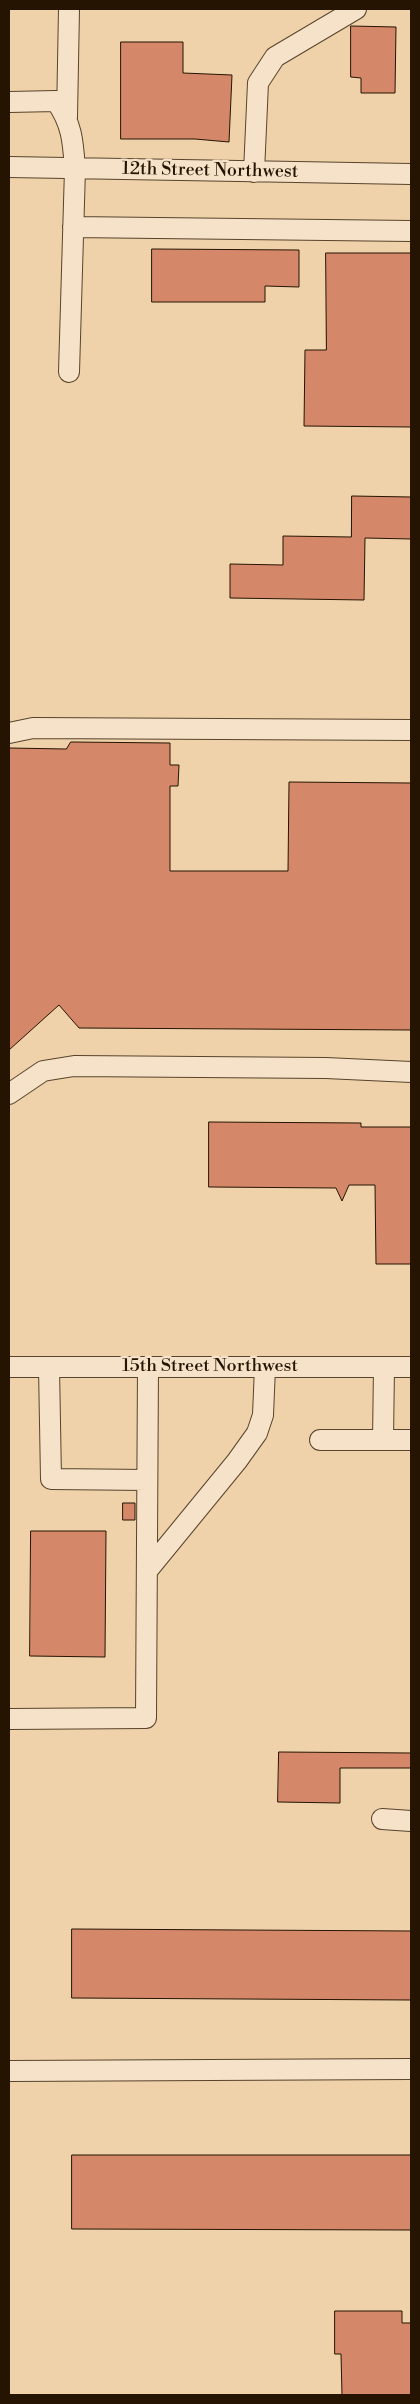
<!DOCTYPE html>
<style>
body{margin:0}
#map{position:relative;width:420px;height:2404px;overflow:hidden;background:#efd2aa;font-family:"Libre Bodoni",serif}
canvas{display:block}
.frame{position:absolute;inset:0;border:10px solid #241401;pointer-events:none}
</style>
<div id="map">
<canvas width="420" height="2404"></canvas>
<div class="frame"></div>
</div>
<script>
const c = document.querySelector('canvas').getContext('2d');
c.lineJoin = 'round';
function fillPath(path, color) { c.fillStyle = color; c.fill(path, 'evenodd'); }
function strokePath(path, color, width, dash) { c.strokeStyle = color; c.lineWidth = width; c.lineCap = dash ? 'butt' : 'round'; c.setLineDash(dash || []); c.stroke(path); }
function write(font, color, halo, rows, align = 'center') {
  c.font = font + ' "Libre Bodoni",serif'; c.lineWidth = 4.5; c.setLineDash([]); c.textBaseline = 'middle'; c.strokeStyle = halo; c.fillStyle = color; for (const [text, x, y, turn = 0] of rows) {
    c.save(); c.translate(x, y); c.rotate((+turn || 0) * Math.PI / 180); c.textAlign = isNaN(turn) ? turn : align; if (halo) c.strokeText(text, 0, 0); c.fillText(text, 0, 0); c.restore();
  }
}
const building = new Path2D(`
 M351 26 396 27 395 93H361V78L351 77Z
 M121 42H183V73L232 75 229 142 195 139H121Z
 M152 249 299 250V287L265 286V302H152Z
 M326 253H411V427L304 426 305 350H326Z
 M352 496 411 497V539L365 538 364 600 230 598V564L283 565V536L351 537Z
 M71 742 170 743V765H179L178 786H170V871H288L289 782 411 783V1030L79 1028 59 1005 9 1050V748L66 749Z
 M209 1122 361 1123V1127H411V1264H376L375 1185H349L342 1201 336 1188 209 1187Z
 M123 1503H135V1520H123Z
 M31 1531H106L105 1657 30 1656Z
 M279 1752 411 1753V1768H340V1803L278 1802Z
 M72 1929 411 1931V2000L72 1998Z
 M72 2155H411V2230L72 2229Z
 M335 2311H402V2323H411V2395H342L341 2354H335Z`);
fillPath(building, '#d5876a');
strokePath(building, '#241401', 1);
const minor = new Path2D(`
 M9 102 56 101C72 124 73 141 75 169L69 372
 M67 117 69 9
 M9 167 411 174
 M254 172 258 83 275 57 356 9
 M73 227 411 231
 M9 733 33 728 411 730
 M9 1094 43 1071 74 1066 326 1068 411 1072
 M9 1367H411
 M49 1367 51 1479 147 1480
 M320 1440H411
 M383 1440 384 1367
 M147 1571 237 1461 257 1433 263 1415 265 1367
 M9 1719 146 1718 148 1367
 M382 1819 411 1821
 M9 2071 411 2069`);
strokePath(minor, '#57442b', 22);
strokePath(minor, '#f5e2c8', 20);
write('18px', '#241401', '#f5e2c8', [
 ["12th Street Northwest",210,171,1],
 ["15th Street Northwest",210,1367]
]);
</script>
